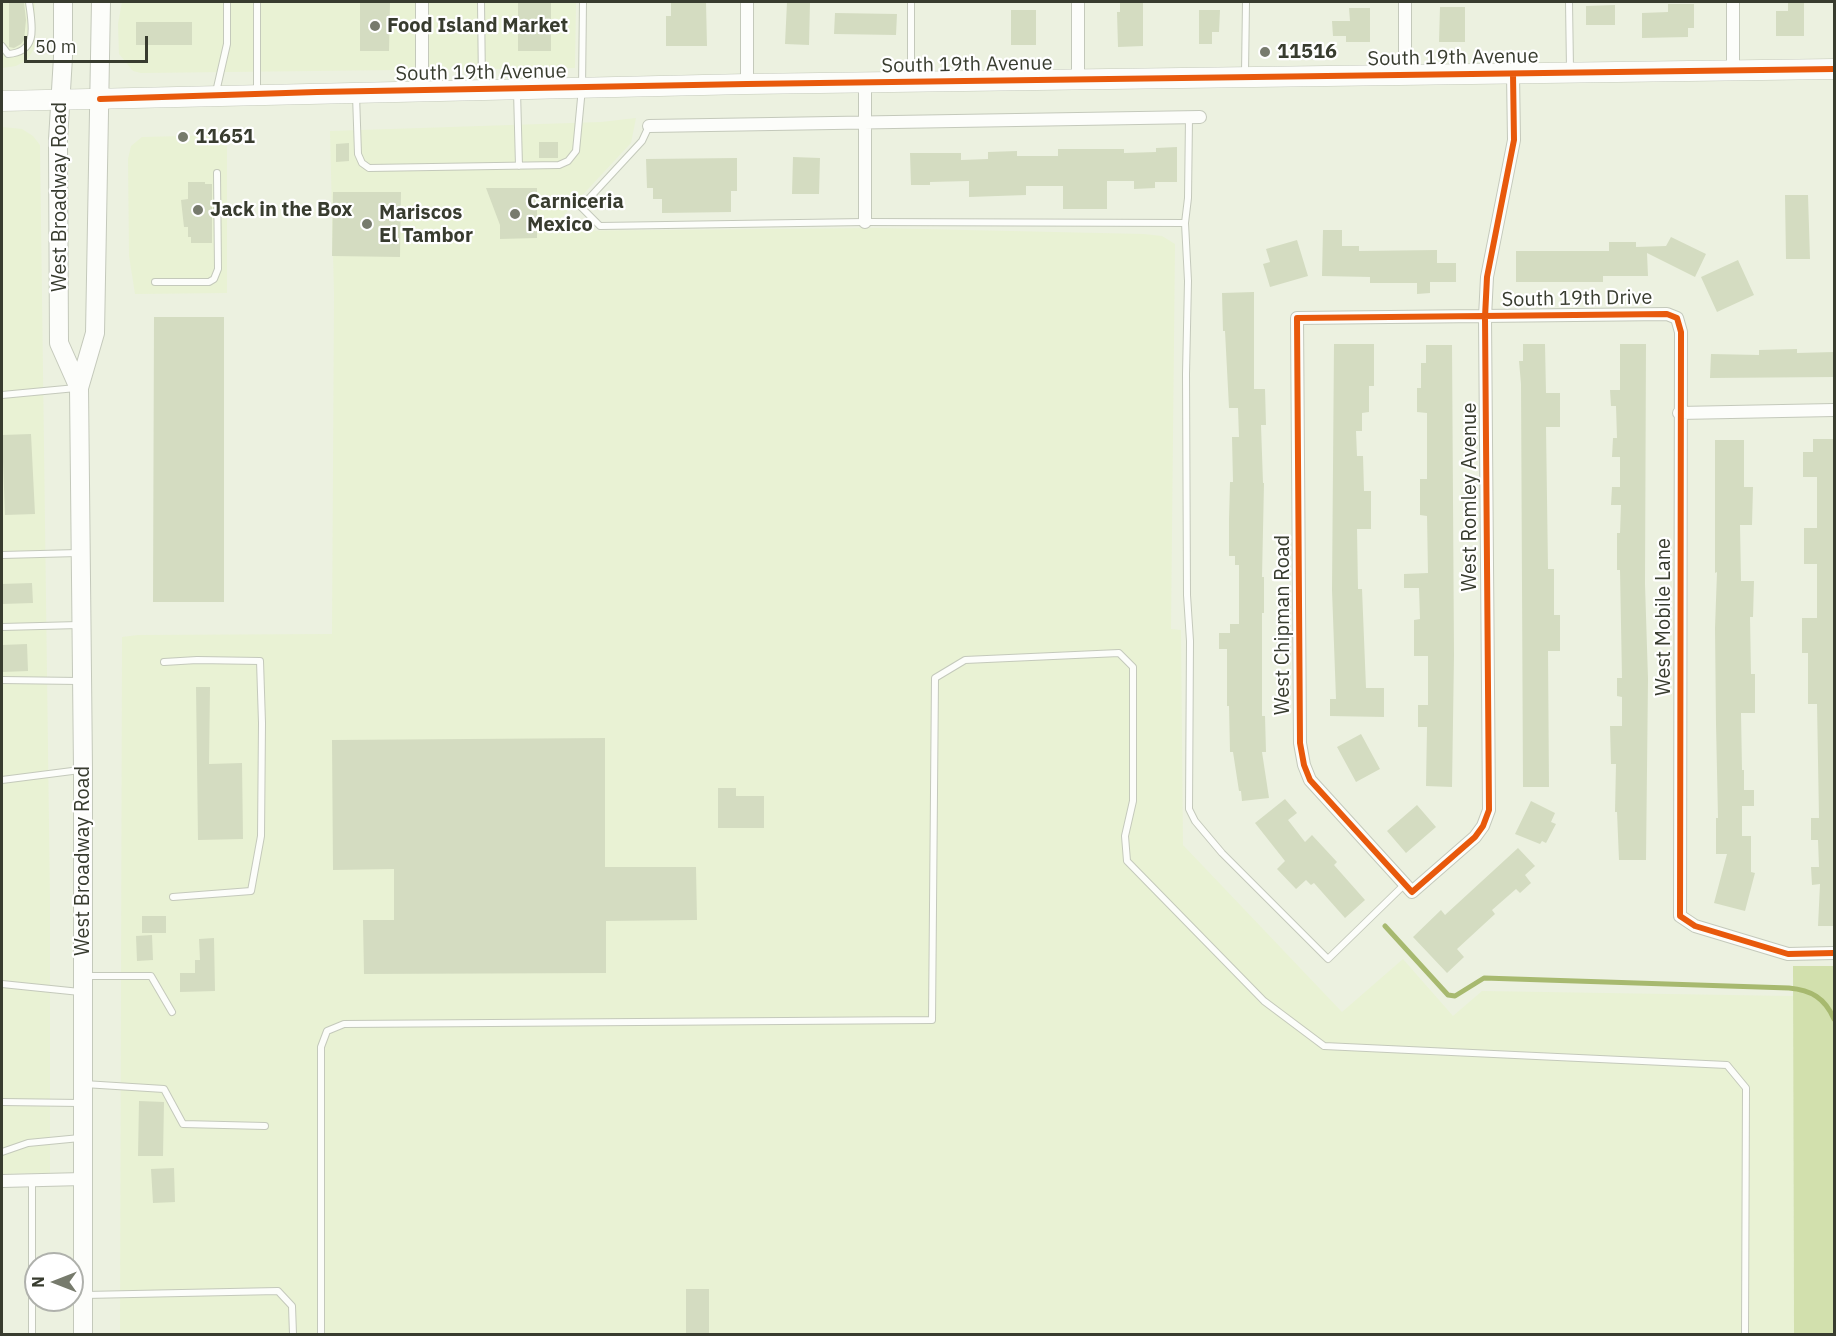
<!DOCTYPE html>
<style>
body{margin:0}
#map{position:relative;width:1836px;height:1336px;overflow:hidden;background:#ecf1e0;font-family:"IBM Plex Sans",sans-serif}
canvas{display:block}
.frame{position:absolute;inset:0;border:3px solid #383c2f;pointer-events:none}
.north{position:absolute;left:24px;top:1252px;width:60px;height:60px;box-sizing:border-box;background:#fff;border:2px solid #afb1ac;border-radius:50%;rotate:270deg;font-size:16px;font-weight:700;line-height:24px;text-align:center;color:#383c2f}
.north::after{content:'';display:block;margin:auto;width:21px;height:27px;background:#777b6d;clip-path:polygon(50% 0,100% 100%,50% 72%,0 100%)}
.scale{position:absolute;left:24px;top:36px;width:124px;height:27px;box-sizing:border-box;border:3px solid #383c2f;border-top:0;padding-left:8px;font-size:18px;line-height:21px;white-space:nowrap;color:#383c2f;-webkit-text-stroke:4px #fff;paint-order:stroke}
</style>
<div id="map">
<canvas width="1836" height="1336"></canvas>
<div class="frame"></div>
<div class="north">N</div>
<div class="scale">50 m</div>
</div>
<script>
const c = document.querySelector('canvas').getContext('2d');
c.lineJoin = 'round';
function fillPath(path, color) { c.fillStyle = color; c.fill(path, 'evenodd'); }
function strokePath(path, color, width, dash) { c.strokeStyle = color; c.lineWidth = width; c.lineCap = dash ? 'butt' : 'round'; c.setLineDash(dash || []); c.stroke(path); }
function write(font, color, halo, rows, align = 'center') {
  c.font = font + ' "IBM Plex Sans",sans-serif'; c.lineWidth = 4.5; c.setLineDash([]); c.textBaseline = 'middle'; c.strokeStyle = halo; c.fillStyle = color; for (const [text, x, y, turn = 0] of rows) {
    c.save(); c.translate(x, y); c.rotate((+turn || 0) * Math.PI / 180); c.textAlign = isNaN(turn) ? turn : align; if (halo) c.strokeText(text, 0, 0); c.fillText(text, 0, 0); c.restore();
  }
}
fillPath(new Path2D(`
 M2 2H35L34 49 27 60 16 66 2 68Z
 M122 2H576L575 68 141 73 133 71 119 54 118 24Z
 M636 118 631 143 549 231 877 228 1144 234 1162 236 1175 244 1171 629 1181 630 1183 845 1342 1012 1403 959 1453 1016 1482 991 1793 996 1794 1334H120L122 637 138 635 332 634 334 294 330 131 601 122Z
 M2 127 22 129 33 136 40 145 50 900V1173H36L2 1174Z
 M227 135V293L135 294 129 256 128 159 131 146 142 137Z`), '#e9f2d4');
fillPath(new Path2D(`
 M1793 966H1834V1334H1794Z`), '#d2e0ad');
strokePath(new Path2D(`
 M1385 926 1448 995 1455 996 1484 978 1789 988C1811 990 1825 998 1834 1019`), '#a7b96f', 5);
fillPath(new Path2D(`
 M9 2H24L26 20 24 40 21 44 14 48 9 47Z
 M360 2H390L389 51H360Z
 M518 2H551V51H518Z
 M671 2H706L707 46H666V16H671Z
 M787 2H810L809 45 785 44Z
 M1120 2H1143V46L1118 47 1117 12H1120Z
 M1788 2H1804V36H1776V11H1788Z
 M1668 4H1694V28H1688V37L1642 38V13L1668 12Z
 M1615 5V25H1586V6Z
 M1440 7H1465V42H1439Z
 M1349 8H1370V42H1346V36H1333L1332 21H1350Z
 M1011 10H1036V45H1011Z
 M1199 10H1220L1219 32H1212V44H1199Z
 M835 13 897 14 896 35 834 34Z
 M136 22H192V45H136Z
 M539 142H558V158H539Z
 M349 143V161L336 162V144Z
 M1177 147V182H1155V188L1134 189V181H1107V209H1063V186H1026V195L969 197V181L930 182V185H911L910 153H961V160L988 159V152L1017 151V156H1058V149H1124V153L1156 152V148Z
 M793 157 820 158 819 194H792Z
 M737 158V191H731V212L662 213V199H653V188H647L646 159Z
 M188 182H205V184H212V243H191V237H188V227H184L181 200 188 199Z
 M486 188H537V238L500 239V225Z
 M333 192H401L400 257 332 256Z
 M1785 195H1808L1810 259H1786Z
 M1323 230H1342V246H1359V251L1437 250V263H1456V282H1430V293L1417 294V283H1370V277L1322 276Z
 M1671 237 1706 254 1695 277 1647 253 1648 276H1603V282H1516V251H1609V242H1636V247L1666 246Z
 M1297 240 1308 276 1270 287 1263 264 1270 262 1266 249Z
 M1738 260 1754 295 1717 312 1701 277Z
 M1254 292V389H1265L1266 425H1261L1263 483H1264L1262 577H1264V613H1262V716H1265L1266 752H1262L1269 798 1242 801 1241 791H1239L1233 752H1230L1229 706H1227V649H1219V633H1230V624H1239V565H1235V556H1229V519L1230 482H1233L1232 437H1239L1238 408H1229L1225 331H1223L1222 293Z
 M154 317H224V602H153Z
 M1334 344H1374V386H1369V412L1362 413V431H1356L1357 456H1363L1364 491H1371V529H1357L1358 589H1362L1366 688H1384V717L1330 716V699H1336L1332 590Z
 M1523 344H1545L1546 393H1560V427H1546L1548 569H1554V615H1560V651H1548L1549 787H1523L1521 384 1519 361H1523Z
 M1620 344H1646L1645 584 1648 679 1646 860H1619L1617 812H1615L1616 764H1611L1610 726H1622V697L1617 696V678H1622L1620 570H1617V533H1620L1621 505H1611L1612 487H1620V457H1612L1613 438H1617L1616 406H1611L1610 390H1620Z
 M1426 345H1452L1454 655 1452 787 1426 786 1427 727H1418V705H1428V656H1414V620L1420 619 1419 588H1404V574L1428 573 1427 516 1420 515V479H1427V413L1417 412V388H1421V363H1426Z
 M1797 349V353L1834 352V377L1710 378 1711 354 1759 355V350Z
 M31 434 35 514 5 515 2 435Z
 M1813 439H1834V926H1818L1820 884 1812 885 1811 867H1819L1818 840H1811V818H1819L1817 704H1808V653H1802V618H1817V564H1804V528H1817V477H1803V452H1813Z
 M1715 440H1744V487H1753L1752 525H1740L1741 581H1754L1753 617H1750L1751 674H1755V713H1741L1742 770H1744V790H1754V806H1742V836H1751V872L1755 873 1745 911 1714 903 1727 854H1716V818H1718L1716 724 1715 628 1717 572 1715 573Z
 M32 583 33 603 2 604V584Z
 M27 644 28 671 2 672V645Z
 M196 687H210L209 764 242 763 243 839 198 840Z
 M1361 734 1380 769 1356 782 1337 747Z
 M605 738V867H696L697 920 606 921V973L364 974 363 920H394V869L333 870 332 740Z
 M718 788H736V796H764V828H718Z
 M1285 799 1297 813 1288 820 1305 842 1312 835 1337 862 1334 865 1365 900 1345 918 1314 883 1311 885 1306 880 1296 889 1277 869 1285 861 1255 823Z
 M1531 801 1555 813 1551 822 1556 824 1546 843 1542 841 1540 844 1515 834Z
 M1417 805 1436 827 1406 853 1387 831Z
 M1518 848 1535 866 1525 875 1531 883 1520 893 1516 889 1492 910 1495 914 1457 949 1464 957 1447 973 1413 937 1441 910 1445 915Z
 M142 916H166V933H142Z
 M152 935 153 960 137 961 136 936Z
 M214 938 215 991 180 992V973H195V960H200L199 939Z
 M139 1101 164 1102 163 1156H138Z
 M174 1168 175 1202 153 1203 151 1169Z
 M686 1289H709V1335H686Z`), '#d4dcc1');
const service = new Path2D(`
 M481 2 482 86
 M911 2V79
 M1569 2 1570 69
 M2 46 8 54C39 52 32 25 29 2
 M1245 73 1246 2
 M257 91V2
 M517 91 519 166
 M216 92 227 44V2
 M356 95 358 154 362 163 369 168 559 165 568 161 576 151 582 88 583 2
 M649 126 642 141 581 207 600 226 865 222 1185 223 1188 198 1189 118
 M1185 223 1188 281 1186 374 1187 595 1190 641 1189 809 1195 821 1222 853 1328 959 1405 884
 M155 282H209L214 279 218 269 217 173
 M2 395 76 388
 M2 555 78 553
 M2 627 79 625
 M164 662 197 660 260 661 262 723 261 836 251 891 173 897
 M2 680 79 681
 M2 780 80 770
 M84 976H151L172 1012
 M2 984 80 992
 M84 1084 164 1089 183 1124 265 1126
 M2 1102 80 1103
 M2 1152 28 1143 80 1138
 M85 1295 278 1291 292 1306 293 1334
 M32 1334V1181
 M321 1334V1047L327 1031 344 1024 932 1020 935 678 965 660 1119 653 1133 667V801L1125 836 1127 861 1264 1001 1324 1046 1727 1065 1746 1088 1745 1334`);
const minor = new Path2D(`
 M422 2V91
 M1733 70V2
 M1513 74 1514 140 1487 277 1485 317 1489 810 1483 826 1475 837 1412 892 1310 780 1304 765 1300 743 1297 318 1667 314 1677 318 1681 332 1680 916 1695 926 1788 954 1834 953
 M1405 76V2
 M1078 80V2
 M747 84V2
 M649 126 1200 117
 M865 222V82
 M1679 413 1834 410
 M2 1181 83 1179`);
const secondary = new Path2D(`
 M63 2V57L58 140 59 343 79 388
 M83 1334V770L79 388 95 333 101 2`);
const primary = new Path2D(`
 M2 101 747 84 1834 69`);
strokePath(service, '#c4c9bb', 8);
strokePath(minor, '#c4c9bb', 14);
strokePath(secondary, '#c4c9bb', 20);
strokePath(primary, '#c4c9bb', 21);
strokePath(service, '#fcfdfa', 6);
strokePath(minor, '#fcfdfa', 12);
strokePath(secondary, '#fcfdfa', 18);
strokePath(primary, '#fcfdfa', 20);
strokePath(new Path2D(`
 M1513 74 1514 140 1487 277 1485 317 1489 810 1483 826 1475 837 1412 892 1310 780 1304 765 1300 743 1297 318 1667 314 1677 318 1681 332 1680 916 1695 926 1788 954 1834 953
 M100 99 317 92 747 84 1834 69`), '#e8590c', 6);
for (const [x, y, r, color] of [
 [375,26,6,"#777b6d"],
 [1265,52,6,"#777b6d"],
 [183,137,6,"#777b6d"],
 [198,210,6,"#777b6d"],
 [515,214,6,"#777b6d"],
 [367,224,6,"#777b6d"]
]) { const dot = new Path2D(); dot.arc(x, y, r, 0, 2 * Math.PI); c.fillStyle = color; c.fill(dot); strokePath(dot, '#fff', 2); }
write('bold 20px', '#383c2f', '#fff', [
 ["Food Island Market",387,26],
 ["11516",1277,52],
 ["11651",195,137],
 ["Carniceria",527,202],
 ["Mexico",527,225],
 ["Jack in the Box",210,210],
 ["Mariscos",379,213],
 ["El Tambor",379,236]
], 'left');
write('20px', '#383c2f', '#fff', [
 ["South 19th Avenue",1453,58,-1],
 ["South 19th Avenue",967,65,-1],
 ["South 19th Avenue",481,73,-1],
 ["West Broadway Road",60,197,-90],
 ["South 19th Drive",1577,299,-1],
 ["West Romley Avenue",1470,497,-90],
 ["West Mobile Lane",1664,617,-90],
 ["West Chipman Road",1283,625,-90],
 ["West Broadway Road",83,861,-90]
]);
</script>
